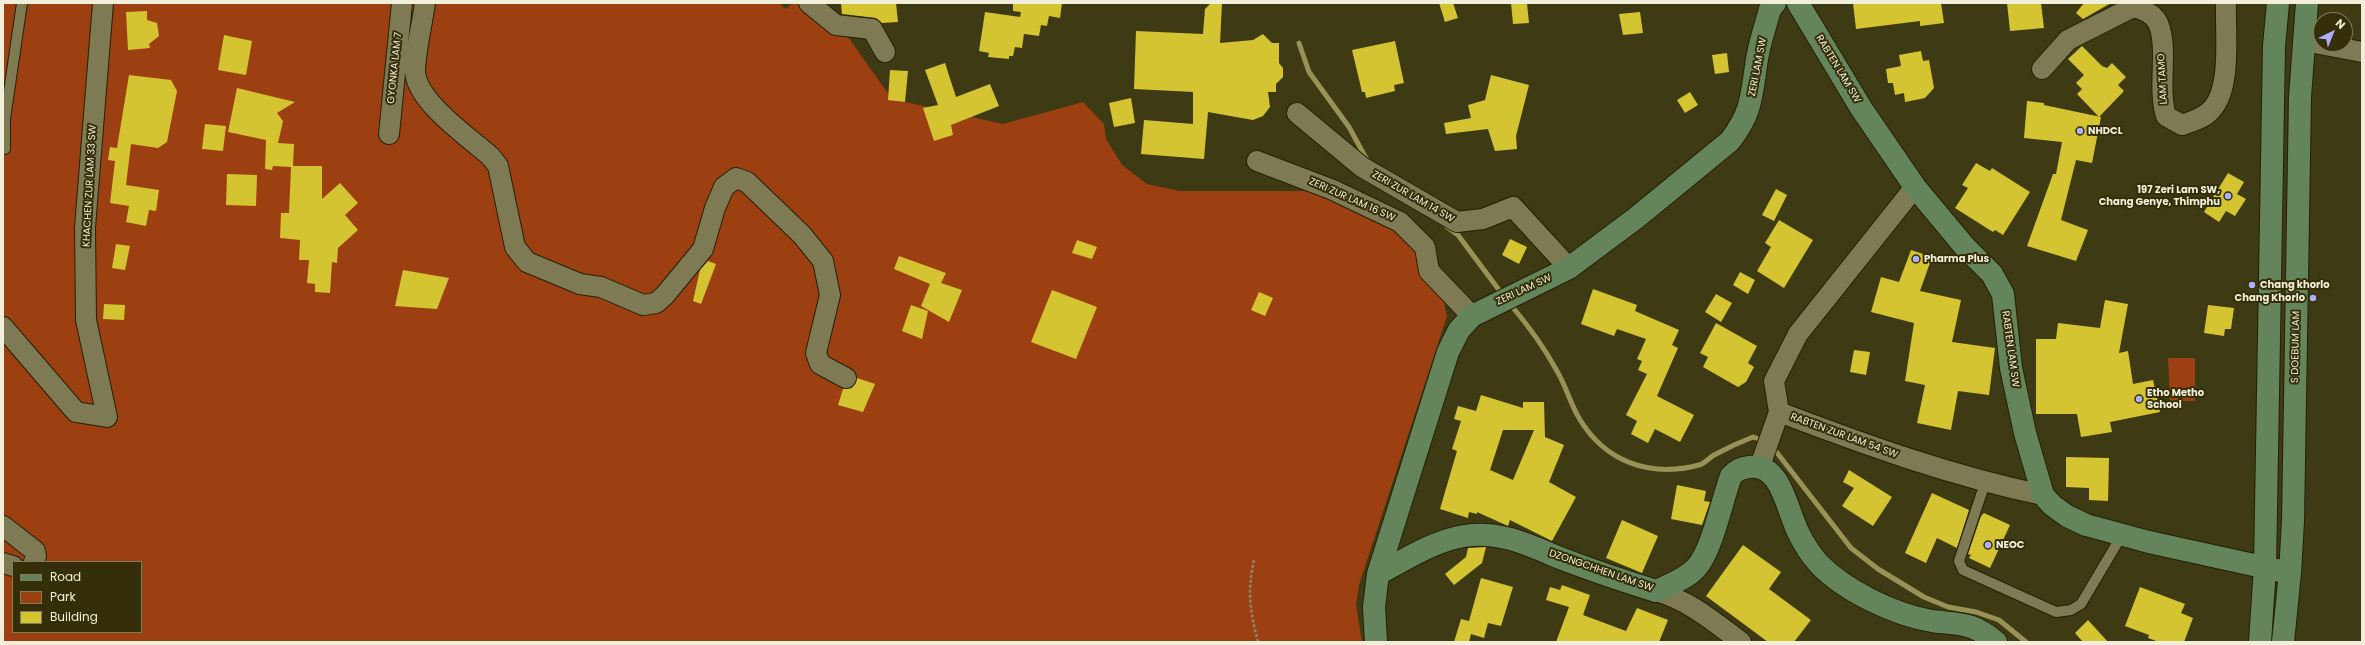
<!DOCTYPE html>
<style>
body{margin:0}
#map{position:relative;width:2365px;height:645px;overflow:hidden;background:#3e3a13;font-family:Poppins,sans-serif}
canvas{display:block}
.frame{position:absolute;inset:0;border:4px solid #f1efda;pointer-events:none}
.legend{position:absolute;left:12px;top:561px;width:130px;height:72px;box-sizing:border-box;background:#342f08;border:1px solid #807c5c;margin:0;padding:5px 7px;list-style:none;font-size:12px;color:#f1efda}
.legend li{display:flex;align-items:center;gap:8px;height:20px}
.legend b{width:20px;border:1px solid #807c5c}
.north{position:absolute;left:2313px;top:12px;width:40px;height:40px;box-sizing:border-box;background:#342f08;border:1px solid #807c5c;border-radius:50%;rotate:43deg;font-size:11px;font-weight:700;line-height:16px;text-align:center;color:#f1efda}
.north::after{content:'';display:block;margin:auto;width:14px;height:18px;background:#adaffb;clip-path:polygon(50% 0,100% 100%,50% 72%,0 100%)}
</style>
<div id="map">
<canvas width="2365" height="645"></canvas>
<div class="frame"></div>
<ul class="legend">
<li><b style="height:5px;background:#64855c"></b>Road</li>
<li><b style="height:11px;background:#9c3f11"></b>Park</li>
<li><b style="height:11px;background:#d5c431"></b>Building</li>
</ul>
<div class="north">N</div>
</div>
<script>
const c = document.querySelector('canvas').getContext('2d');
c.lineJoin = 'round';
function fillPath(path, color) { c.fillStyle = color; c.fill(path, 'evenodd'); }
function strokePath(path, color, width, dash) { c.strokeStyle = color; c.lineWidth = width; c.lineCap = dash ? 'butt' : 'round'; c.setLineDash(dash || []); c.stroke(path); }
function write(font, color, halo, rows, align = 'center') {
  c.font = font + ' Poppins,sans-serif'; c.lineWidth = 4; c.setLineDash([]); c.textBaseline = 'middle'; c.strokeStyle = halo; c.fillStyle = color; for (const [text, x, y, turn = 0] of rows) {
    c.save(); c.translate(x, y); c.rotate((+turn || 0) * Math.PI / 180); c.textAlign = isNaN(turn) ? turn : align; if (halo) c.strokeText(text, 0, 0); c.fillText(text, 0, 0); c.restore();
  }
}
fillPath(new Path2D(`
 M3 3H779L786 9 793 3H824L892 99 1003 124 1083 102 1104 124 1106 139 1122 165 1147 184 1179 191H1311L1342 199 1413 239 1443 299 1447 316 1359 585 1356 605 1362 642H3ZM13 562H141V632H13Z
 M2168 358H2195V401H2170Z`), '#9c3f11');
strokePath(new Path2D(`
 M1299 43 1309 72 1349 127 1367 160
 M1447 227 1458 235 1502 294
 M1510 304C1527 324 1544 347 1557 371 1566 386 1570 403 1579 418 1605 462 1650 478 1699 465 1704 464 1709 458 1714 455 1727 448 1740 442 1753 437L1765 441
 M1771 445 1851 548 1878 569 1924 597 1948 607 1976 612 1999 620 2026 642`), '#989257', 5);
fillPath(new Path2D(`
 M841 3H896L898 22 882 23 876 18 842 14Z
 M1013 3H1062L1060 18 1049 16 1047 26 1041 25 1039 36 1024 34 1022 48 1015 47 1013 56H1009V59L988 57 989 53 979 51 985 12 1020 17 1021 12 1013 11Z
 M1211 3H1222L1220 43 1253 40 1263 34 1272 43H1279V63L1283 68V77L1276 84V92H1268L1270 107 1263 116 1253 120 1208 112 1204 159 1141 154 1144 120 1193 124V92L1134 89 1136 31 1203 34 1205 9Z
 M1439 3H1453L1458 18 1445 22Z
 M1511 3H1527L1529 23 1513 24Z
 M1853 3H1941L1944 23 1920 26V21L1856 29Z
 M2007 3H2041L2044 28 2010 31Z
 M2084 3H2111L2083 19 2076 13Z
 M147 11V20L157 23 159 36 149 44 150 48 128 50 126 12Z
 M1640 12 1643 33 1623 35 1619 14Z
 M224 35 252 41 246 75 218 70Z
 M1395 41 1404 83 1394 85 1395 91 1366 98 1365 92H1362L1352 50Z
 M2082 46 2102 66 2107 68 2112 63 2126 77 2118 85 2124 91 2099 117 2077 94 2082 89 2076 83 2084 75 2068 59Z
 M1921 51 1923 61 1929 60 1934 88 1925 98 1905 102 1904 93 1895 95 1893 83H1888L1886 69 1901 66 1899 55Z
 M1727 53 1729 72 1715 74 1712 55Z
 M945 63 956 97 990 84 999 106 951 125 953 135 934 141 923 108 938 105 925 70Z
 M890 70 908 71 905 102 888 100Z
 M129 75 171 80 177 91 167 142 158 148 131 144 126 185 159 190 156 211 149 210 146 226 126 222 129 206 110 203 115 161 108 160 110 147 117 148Z
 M1491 75 1529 85 1516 136 1517 149 1495 151 1488 129 1446 134 1444 123 1471 118 1468 105 1485 100Z
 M237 88 295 102 277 113 283 121 278 143 294 144 293 166H322V199L340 183 358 203 345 215 358 230 338 248 337 263 332 262 330 293 315 292V284L307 283 309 260H299L300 240 280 238 281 213H289L291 167 273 166 272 170 265 169 266 140 228 132Z
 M1690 92 1698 105 1685 113 1677 100Z
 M1131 98 1135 123 1114 127 1109 103Z
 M2027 101 2044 103V105L2101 117 2092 163 2076 160 2061 220 2088 230 2076 261 2027 246 2053 174H2056L2062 142 2024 138Z
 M205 124 226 126 223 151 202 149Z
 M1976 163 1990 171 1992 168 2030 192 2003 235 1995 230 1993 232 1955 208 1968 188 1962 185Z
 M2228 173 2244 182 2237 194 2246 199 2235 216 2226 211 2219 222 2204 212Z
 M227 174 257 175 256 206 226 205Z
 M1776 189 1787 195 1774 221 1762 215Z
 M1779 220 1813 240 1784 288 1757 271 1771 247 1765 243Z
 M1510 239 1527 247 1519 264 1502 255Z
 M1077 240 1097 247 1092 259 1072 253Z
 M116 244 130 246 125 270 112 268Z
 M1911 250 1932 257 1920 291 1961 300 1952 342 1995 348 1989 395 1958 391 1951 430 1917 423 1925 385 1905 381 1914 323 1871 312 1881 277 1899 282Z
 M899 256 946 273 941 283 962 290 949 322 921 306 930 284 894 269Z
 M708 261 716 264 701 304 693 301 700 270Z
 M403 270 449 278 437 309 395 306Z
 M1740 272 1755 280 1748 294 1733 285Z
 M1593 289 1637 305 1635 311 1679 330 1672 345 1678 348 1657 396 1694 415 1680 442 1655 429 1648 443 1631 434 1637 421 1626 415 1647 374 1638 370 1642 361 1637 359 1646 339 1617 329 1614 336 1581 324Z
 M1052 290 1097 307 1076 359 1031 342Z
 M1259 292 1273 298 1265 316 1251 310Z
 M1716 294 1732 303 1721 322 1705 312Z
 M2105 300 2128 304 2119 353 2128 351 2133 384 2153 380 2160 412 2110 422 2112 432 2081 437 2077 414H2036V339H2056L2058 323 2100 328Z
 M104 304 125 305 124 320 103 319Z
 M911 305 928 311 922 339 902 331Z
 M2208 305 2234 308 2231 329H2225L2224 336 2204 333Z
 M1716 323 1757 346 1748 363 1754 367 1746 382 1738 387 1703 367 1708 357 1700 353Z
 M1854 350 1870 352 1866 375 1850 372Z
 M857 378 875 384 863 412 838 405 843 389 852 388Z
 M1481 395 1523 408V402H1544L1545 437 1564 445 1549 482 1576 497 1552 541 1510 520 1508 526 1477 512V514L1469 512 1468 518 1440 509 1457 451 1452 449 1461 421 1454 419 1458 406 1476 411ZM1503 430H1534L1513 480 1490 470Z
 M2066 457 2109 458 2108 501 2089 500V488L2066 487Z
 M1849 470 1892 497 1873 526 1842 506 1854 488 1843 482Z
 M1677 485 1706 491 1704 501 1710 502 1702 525 1671 519Z
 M1932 493 1969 510 1957 548 1937 538 1926 563 1905 553Z
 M1984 513 2010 525 1990 568 1969 558 1971 555 1968 554 1981 516Z
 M1622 520 1658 536 1642 573 1606 558Z
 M1743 545 1781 572 1769 589 1811 620 1794 642H1768L1706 596Z
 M1486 547 1482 563 1454 585 1445 574 1466 557 1468 548Z
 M1481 578 1513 587 1501 626 1488 623 1484 638 1471 634 1469 642H1454L1461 619 1469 621Z
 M1562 585 1590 595 1583 615 1626 631 1637 608 1668 620 1659 642H1556L1569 607 1546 600 1550 587 1560 590Z
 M2140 587 2185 604 2181 613 2193 618 2184 642H2159L2148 638 2149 635 2125 626Z
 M2088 620 2108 642H2083L2075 633Z`), '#d5c431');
const lane = new Path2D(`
 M5 149V119L22 3
 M1985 483 1959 561 1963 570 2056 612 2071 610 2081 604 2122 535`);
const street = new Path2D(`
 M425 3C422 25 416 48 415 70 415 101 469 137 491 157L498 166 515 247 527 262 580 284 601 287 643 305 656 303 665 295 703 249 715 208 724 187 736 178 747 182 802 235 823 261 830 295 816 353 820 364 846 378
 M809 3 836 25 872 29 885 52
 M2304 41 2362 52
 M2042 69 2068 40 2133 7C2142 9 2153 13 2158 23 2169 48 2157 87 2166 116L2182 125C2193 121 2205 118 2212 109 2232 87 2225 32 2226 3
 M1297 113 1362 167 1457 222 1483 219 1513 207 1569 268
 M389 134 402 3
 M1257 161 1333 190 1400 222 1425 247 1429 271 1472 316
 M1915 187 1798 334 1774 381 1779 412C1866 445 1951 476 2043 495
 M3 327 76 412 107 417 86 320 85 227 103 3
 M1760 466 1779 412
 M3 526 35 551 36 556 34 562
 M3 563 13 566
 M1656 591C1690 601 1713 621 1741 642`);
const secondary = new Path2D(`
 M1798 3 1861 108 1915 187 1965 247 1992 274 2003 294 2011 368 2025 433 2043 495 2052 505 2067 516 2086 525 2149 542 2290 573
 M1378 574C1405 560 1433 541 1464 536 1499 530 1529 545 1560 558 1591 570 1624 581 1656 591 1669 585 1686 579 1696 568 1712 551 1722 500 1731 476 1737 470 1741 468 1749 467 1782 462 1787 512 1799 534 1804 544 1811 555 1819 564 1845 591 1895 615 1932 621 1961 625 1970 621 1996 642
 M1376 642 1374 607 1378 574 1448 352 1459 330 1472 316 1569 268 1636 218 1730 141C1751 113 1751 100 1756 66 1758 47 1765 28 1770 9L1775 3
 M2260 642 2265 567 2274 46 2278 3
 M2283 642 2290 573 2293 521 2300 97 2307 3`);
strokePath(lane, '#242104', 12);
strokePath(street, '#242104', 22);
strokePath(secondary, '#242104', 24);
strokePath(new Path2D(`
 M1254 560C1247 592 1250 611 1258 642`), '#8c8869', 2.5, [3, 2]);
strokePath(lane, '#7e7a53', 10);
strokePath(street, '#7e7a53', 20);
strokePath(secondary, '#64855c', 22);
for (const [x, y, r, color] of [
 [2080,131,4,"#adaffb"],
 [2228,196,4,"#adaffb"],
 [1916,259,4,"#adaffb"],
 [2252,285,4,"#adaffb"],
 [2313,298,4,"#adaffb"],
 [2139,399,4,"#adaffb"],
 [1988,545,4,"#adaffb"]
]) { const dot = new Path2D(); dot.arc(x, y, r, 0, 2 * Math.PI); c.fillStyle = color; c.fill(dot); strokePath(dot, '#342f08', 1.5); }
write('10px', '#f1efda', '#342f08', [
 ["ZERI LAM SW",1758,67,-79],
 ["GYONKA LAM 7",395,68,-84],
 ["RABTEN LAM SW",1838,69,59],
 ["LAM TAMO",2163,79,-93],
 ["KHACHEN ZUR LAM 33 SW",90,186,-87],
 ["ZERI ZUR LAM 14 SW",1413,197,30],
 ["ZERI ZUR LAM 16 SW",1352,200,24],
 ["ZERI LAM SW",1524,290,-25],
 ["S DOEBUM LAM",2296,347,-89],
 ["RABTEN LAM SW",2010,349,82],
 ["RABTEN ZUR LAM 54 SW",1844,436,20],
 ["DZONGCHHEN LAM SW",1601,571,19]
]);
write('bold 10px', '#f1efda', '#342f08', [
 ["NHDCL",2088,131],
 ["197 Zeri Lam SW,",2220,190,"right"],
 ["Chang Genye, Thimphu",2220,202,"right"],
 ["Pharma Plus",1924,259],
 ["Chang khorlo",2260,285],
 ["Chang Khorlo",2305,298,"right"],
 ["Etho Metho",2147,393],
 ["School",2147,405],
 ["NEOC",1996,545]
], 'left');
</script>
